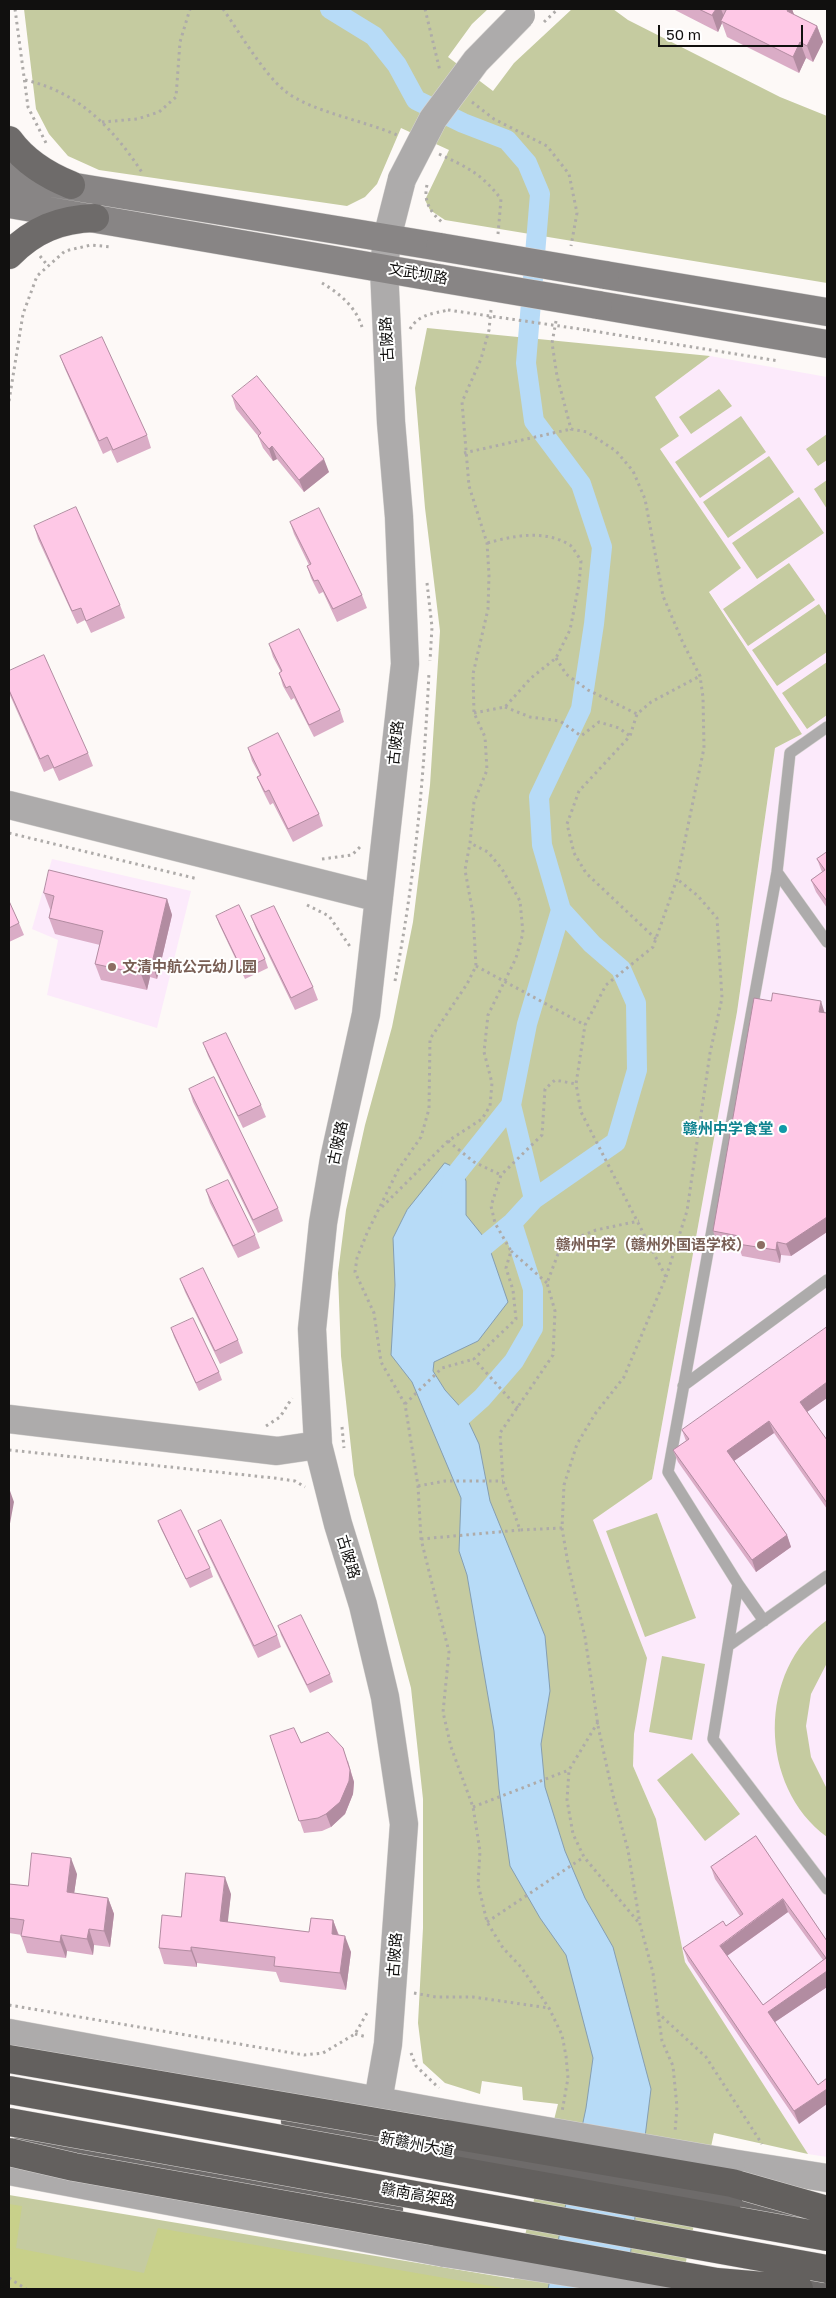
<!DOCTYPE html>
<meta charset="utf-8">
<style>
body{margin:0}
#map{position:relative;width:836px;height:2298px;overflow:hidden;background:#fdf9f7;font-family:"Golos Text",sans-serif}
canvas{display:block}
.frame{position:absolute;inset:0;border:10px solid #11100f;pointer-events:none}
.scale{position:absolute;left:658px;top:25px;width:145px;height:22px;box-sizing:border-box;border:2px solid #11100f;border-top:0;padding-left:6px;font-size:15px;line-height:18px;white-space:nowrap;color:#11100f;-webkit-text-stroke:4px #fff;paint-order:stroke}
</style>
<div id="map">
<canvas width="836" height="2298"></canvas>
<div class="frame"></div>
<div class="scale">50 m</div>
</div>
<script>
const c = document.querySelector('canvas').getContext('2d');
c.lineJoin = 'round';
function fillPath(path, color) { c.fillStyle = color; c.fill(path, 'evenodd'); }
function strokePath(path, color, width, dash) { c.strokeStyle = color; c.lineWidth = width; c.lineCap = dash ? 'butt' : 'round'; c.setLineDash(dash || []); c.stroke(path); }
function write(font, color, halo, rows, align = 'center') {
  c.font = font + ' "Golos Text","Noto Sans SC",sans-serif'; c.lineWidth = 4; c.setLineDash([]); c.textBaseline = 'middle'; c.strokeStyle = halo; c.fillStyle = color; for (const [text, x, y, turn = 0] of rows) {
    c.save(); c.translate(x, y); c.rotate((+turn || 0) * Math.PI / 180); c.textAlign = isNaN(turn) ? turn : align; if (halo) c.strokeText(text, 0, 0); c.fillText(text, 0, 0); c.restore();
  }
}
fillPath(new Path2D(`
 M710 356 827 377V2157L808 2154 685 1962 656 1819 633 1766 634 1734 593 1520 652 1479 737 1012 775 748 802 734 709 591 741 568 660 449 679 436 655 397Z
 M52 859 191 891 157 1028 47 995 58 940 32 929Z`), '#fceafb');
fillPath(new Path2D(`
 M24 9H488L472 24 448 57 493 91 514 63 572 9H613L628 20 780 97 827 116V283L445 220 430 210 425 200 449 150 401 128 377 184 365 197 347 206 99 170 68 156 49 134 36 109Z
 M427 328 710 356 655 397 679 436 660 449 741 568 709 592 802 734 775 748 737 1012 652 1479 593 1520 647 1658 634 1734 633 1766 656 1819 685 1962 808 2154 714 2133 680 2289H9V2195L514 2279 558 2104 523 2100 522 2087 482 2081 480 2094 445 2083 423 2063 418 2023 423 1928V1799L411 1688 354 1475 341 1356 338 1273 346 1210 365 1125 392 1027 413 922 430 785 440 631 425 508 415 388Z
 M719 389 732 406 691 434 679 417Z
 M741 416 766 452 700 498 675 462Z
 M827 434V460L818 466 806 449Z
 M769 456 794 492 728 538 703 502Z
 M827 480V509L814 489Z
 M799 497 824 533 757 579 732 543Z
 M789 563 815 600 748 646 723 609Z
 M819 604 827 617V652L777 686 752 650Z
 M827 662V715L807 729 782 693Z
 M657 1513 696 1618 645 1637 606 1531Z
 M827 1620V1663L811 1694 806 1726 811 1757 827 1789V1837C758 1786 757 1671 827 1620Z
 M662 1656 705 1664 692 1740 649 1732Z
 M692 1753 740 1814 705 1841 657 1780Z`), '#c5cba0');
fillPath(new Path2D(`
 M9 2204 22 2206 16 2248 144 2273 158 2228 508 2289H9Z`), '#c8d08a');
const water = new Path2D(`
 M445 1163 462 1171 466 1181V1215L487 1241 508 1302 478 1341 434 1362 433 1371 445 1390 463 1410 479 1444 490 1501 545 1636 550 1691 541 1744 545 1787 565 1851 585 1898 613 1947 651 2089 626 2289H548L586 2108 593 2058 566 1955 540 1918 510 1866 499 1789 494 1731 467 1575 459 1551 461 1498 412 1382 391 1355 395 1285 393 1238 407 1210Z`);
fillPath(water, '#b7dbf7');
strokePath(water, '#859eb1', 1);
strokePath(new Path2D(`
 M330 9 374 36 397 65 416 100 463 123 507 140 527 163 540 194 526 363 534 421 581 484 602 547 594 624 581 709 539 797 542 845 561 910 592 944 621 969 636 1003 637 1070 616 1142 534 1199 512 1223 466 1261
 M451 1195 453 1178 511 1105
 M534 1199 511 1105 527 1024 561 910
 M454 1423 482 1398 514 1361 533 1328V1289L512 1223`), '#b7dbf7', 20);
const service = new Path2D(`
 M827 727 790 753 777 872 668 1472 738 1584 713 1739 827 1889
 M777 872 827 942
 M683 1386 827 1280
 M738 1584 764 1621
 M728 1646 827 1576`);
const tertiary = new Path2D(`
 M9 805 379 898
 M9 1419 277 1451 318 1445
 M9 2033 460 2116
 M378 2101 388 2044 404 1824 385 1697 363 1605 338 1524 318 1445 312 1329 323 1223 334 1159 366 1014 405 664 399 517 391 422 384 268 387 238 402 179
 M731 2163 827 2178
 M9 2171 445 2253`);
const secondary = new Path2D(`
 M9 176 440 247
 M9 204 438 278
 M605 275 827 312
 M598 305 827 344`);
const primary = new Path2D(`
 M9 140C25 162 46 175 71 185
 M9 255C33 230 60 219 95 218
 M295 2121 453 2152
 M27 2144 389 2209
 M728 2200 794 2210
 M776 2281 817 2289`);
strokePath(service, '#d7d4d2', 12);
strokePath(tertiary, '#d7d4d2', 29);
strokePath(secondary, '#d7d4d2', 29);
strokePath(primary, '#d7d4d2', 29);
strokePath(new Path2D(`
 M15 9 28 107 47 145
 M223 9C240 33 263 73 285 91 311 112 367 121 399 136
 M425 9 440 71
 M544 22 558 9
 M25 80C79 92 114 129 143 174
 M472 102 494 119 547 146 569 174 577 213 571 246
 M102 122 137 119 159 112 176 97 180 42 190 9
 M439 154C467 167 482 174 501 199L498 234
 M427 185C423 202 431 213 444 224
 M40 256 48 266
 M322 283C339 293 356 307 362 327
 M491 310 489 330 481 359 462 402 469 486 487 543 489 575 488 609 473 674 474 713 485 737 487 770 474 802 470 843 465 870 473 914 476 966 467 984 430 1039 429 1109 421 1137 398 1170 367 1233 357 1258 355 1272 374 1313 381 1362 405 1404 418 1486 421 1539 449 1652 443 1712 451 1747 473 1807 480 1851 478 1884 487 1922 503 1948 521 1967 549 2008 562 2035 566 2056 568 2078 562 2112
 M556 321 552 343 557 376 571 429 587 432 616 451 633 471 645 499 663 596 683 643 700 676 703 697 704 748 677 879 653 947 606 985 585 1025 576 1084 581 1112 666 1277 624 1377 595 1414 577 1444 564 1485 562 1528 568 1564 585 1637 598 1726 613 1795 628 1850 640 1924 653 1973 658 2013 706 2057 762 2144
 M410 329C419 314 432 314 448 310
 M587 330 779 361
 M9 401 23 314 37 276 65 251 91 245 112 247
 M464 453 571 429
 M427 583 432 627 430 661
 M556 658 566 674 588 690 637 714
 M505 707 530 717 560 721 581 736 599 722 619 728 630 736
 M474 713 505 707 531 678 556 658 570 630 579 584 581 561C578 556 574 549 570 545 544 529 513 536 487 543
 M9 833 198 879
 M322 859 352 855 362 845
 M307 905 329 916 351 948
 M656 939 586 873 574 853 567 824 579 791 630 736 637 714 651 702 700 676
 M476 966 585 1025
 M395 981C415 879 424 776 429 672
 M448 1141 474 1162 501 1175
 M382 1207 448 1141 482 1119 490 1106 492 1083 484 1052 488 1015 516 958 523 933 520 901 502 869 488 852 470 843
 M511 1251 547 1283
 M666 1277 687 1211 710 1053 722 998 717 918 698 896 677 879
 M405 1404 442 1368 474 1359
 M518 1408 474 1359 516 1319 513 1290 506 1268 511 1251 495 1223 491 1206 501 1175 542 1135 545 1089 555 1080 576 1084
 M266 1426 280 1417 292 1398
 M342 1427 344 1448
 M9 1450 274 1478 295 1481 305 1487
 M418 1486 445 1481H503
 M562 1528 520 1530 503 1481 500 1433 553 1355 555 1311 547 1283 558 1254 581 1236 596 1230 639 1221
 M421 1539 520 1530
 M598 1722 569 1770 567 1800 573 1834 584 1857 639 1923
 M473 1807 569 1770
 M487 1922 584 1857
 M414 1993 436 1997H473L549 2008
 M9 2005 304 2055 323 2053 355 2034 367 2013
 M658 2013 662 2041 673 2066 677 2107 675 2132
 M355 2034 367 2037
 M411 2053 416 2066 439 2088
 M9 2278 26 2289`), '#aeaba9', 3, [2.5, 4]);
strokePath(service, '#adabab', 11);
strokePath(tertiary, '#adabab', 28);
strokePath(secondary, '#888585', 28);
strokePath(primary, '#6e6b6a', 28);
const tertiaryBridge = new Path2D(`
 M402 179 433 119 476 61 521 15
 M460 2116 731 2163
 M445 2253 677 2289`);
const secondaryBridge = new Path2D(`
 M440 247 605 275
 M438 278 598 305`);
const primaryBridge = new Path2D(`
 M453 2152 728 2200`);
const trunkBridge = new Path2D(`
 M9 2059 732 2183 827 2210
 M9 2090 827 2237
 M9 2122 827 2269
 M9 2152 74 2167 717 2282 799 2289`);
strokePath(tertiaryBridge, '#d7d4d2', 29, []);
strokePath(secondaryBridge, '#d7d4d2', 29, []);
strokePath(primaryBridge, '#d7d4d2', 29, []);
strokePath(trunkBridge, '#d7d4d2', 29, []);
strokePath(new Path2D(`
 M448 310 587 330`), '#aeaba9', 3, [2.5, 4]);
strokePath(tertiaryBridge, '#adabab', 28);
strokePath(secondaryBridge, '#888585', 28);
strokePath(primaryBridge, '#6e6b6a', 28);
strokePath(trunkBridge, '#63605e', 28);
fillPath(new Path2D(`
 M673 9H792L794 15 817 26 823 42 813 62 806 58 799 73 727 37 722 23 718 32Z
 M60 356 147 435 151 448 117 463 111 450 103 454 65 369Z
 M232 396 329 472 304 492 277 459 273 461 263 448 258 436 236 409Z
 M290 522 362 595 367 608 337 622 323 592 319 594 311 578 307 566 309 565 294 534Z
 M34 526 120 605 125 618 91 633 85 620 77 624 38 539Z
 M269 644 340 710 344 722 314 737 294 698 291 700 283 686 279 673 281 672 273 657Z
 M9 671 88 753 93 766 59 781 53 768 44 772 9 693Z
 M248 748 319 814 323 826 293 842 273 803 270 805 262 789 257 777 260 776 252 761Z
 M827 852V908L816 892 811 880 822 872 817 859Z
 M44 893 167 899 172 915 157 979 150 977 147 990 101 980 95 964 100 945 55 934 49 918 51 910 50 909Z
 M9 901 19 923 24 935 9 942Z
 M216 916 265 959 268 968 245 979 219 924Z
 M251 916 313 987 318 1000 295 1010 256 929Z
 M825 1013H827V1232L791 1256 781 1255 780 1263 742 1256 739 1247 718 1244 713 1231Z
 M203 1043 261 1105 266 1117 243 1128 208 1056Z
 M189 1089 278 1208 283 1221 258 1233 193 1102Z
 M206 1190 255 1235 260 1248 238 1258 210 1203Z
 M180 1279 238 1340 243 1353 220 1364 185 1292Z
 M171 1328 219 1372 222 1380 199 1391 174 1337Z
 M827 1398 807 1412 827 1440V1509L774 1433 734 1461 787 1535 791 1547 756 1572 678 1462 673 1450 686 1441 682 1430Z
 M158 1521 210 1568 213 1577 190 1588 161 1529Z
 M198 1531 277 1635 281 1647 258 1658 203 1544Z
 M278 1626 330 1674 333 1682 310 1693 281 1635Z
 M270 1736 301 1743 348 1761 354 1782 353 1794 345 1814 331 1827 322 1831 304 1833Z
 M756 1836 827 1941V1987L775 2022 799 2124 688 1961 683 1948 726 1926 740 1916 715 1879 711 1867ZM788 1912 823 1960 763 2005 727 1956Z
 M77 1874 74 1893 108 1898 114 1914 110 1947 94 1945 93 1955 67 1951 66 1958 27 1953 21 1936 22 1935 9 1933V1884L28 1886Z
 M231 1894 227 1922 309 1932 333 1920 339 1935 351 1952 346 1990 280 1982 276 1972 197 1963V1967L164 1964 159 1948 181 1917Z`), '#daacc6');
fillPath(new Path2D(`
 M716 9H721L725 19 721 21 722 23 718 32 712 15Z
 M788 9H792L796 20 787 11Z
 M817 26 823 42 813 62 807 46Z
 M800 42 806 58 799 73 793 57Z
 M272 446 277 459 273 461 269 449Z
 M324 459 329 472 304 492 299 480Z
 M167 899 172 915 157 979 152 963Z
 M144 961 150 977 147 990 141 974Z
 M821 1001 825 1014 819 1012Z
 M827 1217V1232L791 1256 786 1244Z
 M777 1242 781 1255 780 1263 776 1250Z
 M827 1382V1398L804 1414 800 1402Z
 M769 1421 774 1433 731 1463 727 1451Z
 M9 1488 14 1502 9 1529Z
 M787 1535 791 1547 756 1572 752 1560Z
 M343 1748 354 1782 353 1794 345 1814 331 1827 326 1814Z
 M71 1858 77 1874 72 1908 67 1892Z
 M225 1877 231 1894 226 1938 220 1921Z
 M108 1898 114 1914 110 1947 104 1931Z
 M783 1899 788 1912 724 1958 720 1946Z
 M333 1920 339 1937 332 1934Z
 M89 1929 94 1945 93 1955 87 1939Z
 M61 1935 67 1951 66 1958 60 1942Z
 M345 1936 351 1952 346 1990 340 1973Z
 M191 1947 197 1963V1967L191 1951Z
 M827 1971V1987L772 2024 768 2012Z
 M827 2089V2104L799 2124 794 2111Z`), '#b28ca1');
const building = new Path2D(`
 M699 9H716L712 15Z
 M727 9H788L787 11 817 26 807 46 800 42 793 57 721 21Z
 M102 337 147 435 113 450 107 437 99 441 60 356Z
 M257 376 324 459 299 480 272 446 269 449 258 436 261 433 232 396Z
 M76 507 120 605 86 621 81 608 72 611 34 526Z
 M319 508 362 595 333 609 318 580 314 581 307 566 311 564 290 522Z
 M299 629 340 710 309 725 290 686 286 688 279 673 282 671 269 644Z
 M44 655 88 753 54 768 48 755 40 759 9 690V671Z
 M278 733 319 814 288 829 269 790 265 792 257 777 261 775 248 748Z
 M827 852V901L811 880 825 870 817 859Z
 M49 870 167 899 152 963 144 961 141 974 95 964 103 931 49 918 54 896 44 893Z
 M9 901 19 923 9 928Z
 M239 905 265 959 242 970 216 916Z
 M274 906 313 987 291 998 251 916Z
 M773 993 821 1001 819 1012 827 1013V1217L786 1244 777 1242 776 1250 738 1244 739 1236 713 1231 754 998 771 1001Z
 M226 1033 261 1105 238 1116 203 1043Z
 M214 1077 278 1208 253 1220 189 1089Z
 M228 1180 255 1235 233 1246 206 1190Z
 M203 1268 238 1340 215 1351 180 1279Z
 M193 1318 219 1372 196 1383 171 1328Z
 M827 1327V1382L800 1402 827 1440V1503L769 1421 727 1451 787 1535 752 1560 673 1450 689 1439 682 1430Z
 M181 1510 210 1568 186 1579 158 1521Z
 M221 1520 277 1635 254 1646 198 1531Z
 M301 1615 330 1674 307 1685 278 1626Z
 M294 1728 301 1743 328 1732 343 1748 350 1770 349 1781 340 1802 326 1814 318 1818 299 1821 270 1736Z
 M756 1836 827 1941V1971L768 2012 818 2085 827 2078V2089L794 2111 683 1948 723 1921 726 1926 743 1914 711 1867ZM783 1899 826 1958 763 2005 720 1946Z
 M32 1853 71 1858 67 1892 108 1898 104 1931 89 1929 87 1939 61 1935 60 1942 21 1936 24 1920 9 1918V1884L28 1886Z
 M186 1873 225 1877 220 1921 309 1932 311 1918 333 1920 332 1934 345 1936 340 1973 274 1966 275 1957 191 1947V1951L159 1948 162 1915 181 1917Z`);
fillPath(building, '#fec8e6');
strokePath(building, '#b28ca1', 1);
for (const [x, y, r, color] of [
 [112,967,5,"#8d6e63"],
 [783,1129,5,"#0f9aa8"],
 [761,1245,5,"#8d6e63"]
]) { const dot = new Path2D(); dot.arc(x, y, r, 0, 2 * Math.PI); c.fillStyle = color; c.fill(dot); strokePath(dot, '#fff', 2); }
write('15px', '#11100f', '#fff', [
 ["文武坝路",418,274,10],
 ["古陂路",387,339,-93],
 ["古陂路",396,743,-84],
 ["古陂路",338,1143,-78],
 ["古陂路",348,1557,73],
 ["古陂路",395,1955,-86],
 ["新赣州大道",417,2145,11],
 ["赣南高架路",418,2195,10]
]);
write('bold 15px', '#785e54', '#fff', [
 ["文清中航公元幼儿园",122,967],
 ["赣州中学（赣州外国语学校）",751,1245,"right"]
], 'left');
write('bold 15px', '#0d838f', '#fff', [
 ["赣州中学食堂",773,1129]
], 'right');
</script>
